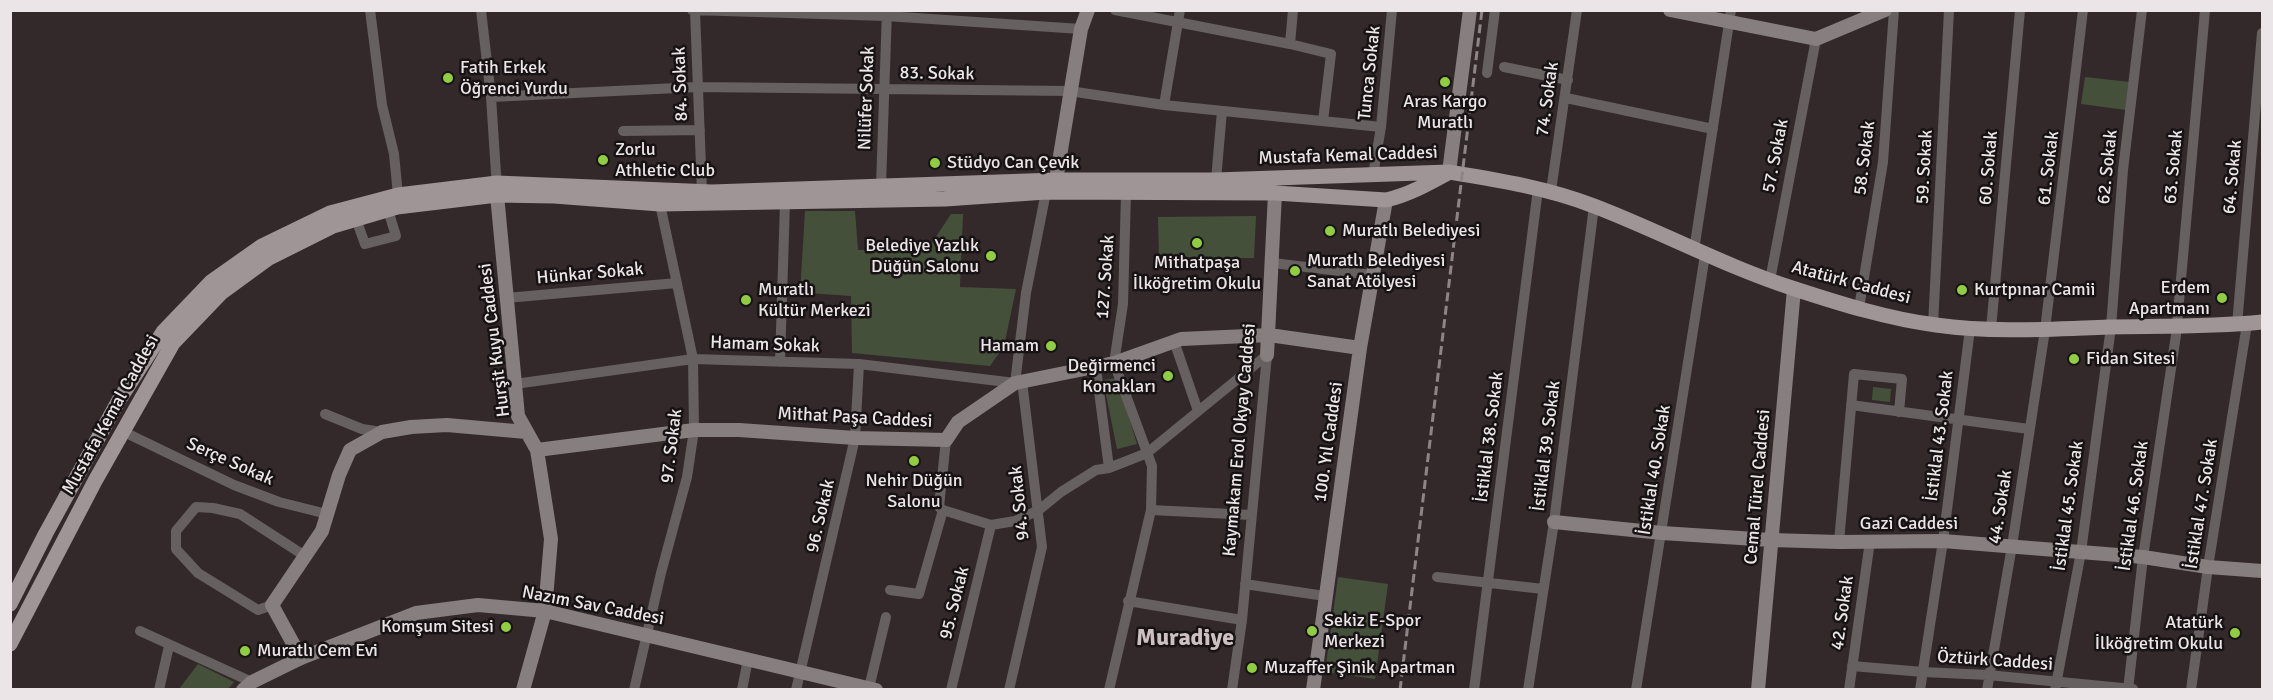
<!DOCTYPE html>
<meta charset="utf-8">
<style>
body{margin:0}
#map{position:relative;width:2273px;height:700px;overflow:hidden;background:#33292b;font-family:Signika,sans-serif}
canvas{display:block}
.frame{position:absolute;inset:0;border:12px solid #ece5e7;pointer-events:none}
</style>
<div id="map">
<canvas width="2273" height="700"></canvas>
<div class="frame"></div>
</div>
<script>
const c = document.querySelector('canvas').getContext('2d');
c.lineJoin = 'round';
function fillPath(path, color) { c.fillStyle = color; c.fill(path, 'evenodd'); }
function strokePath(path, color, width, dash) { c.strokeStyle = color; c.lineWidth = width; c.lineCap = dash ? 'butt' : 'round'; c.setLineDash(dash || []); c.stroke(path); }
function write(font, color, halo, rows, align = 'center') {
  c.font = font + ' Signika,sans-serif'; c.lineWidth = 5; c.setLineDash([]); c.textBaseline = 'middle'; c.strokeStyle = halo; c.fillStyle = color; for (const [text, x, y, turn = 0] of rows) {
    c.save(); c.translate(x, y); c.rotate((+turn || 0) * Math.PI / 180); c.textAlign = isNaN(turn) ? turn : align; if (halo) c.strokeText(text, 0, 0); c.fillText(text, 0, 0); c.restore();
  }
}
fillPath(new Path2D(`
 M2085 77 2130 82 2126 110 2081 104Z
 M805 211H855L858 250 928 249 951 214H963L960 287 1016 289 1004 346 990 366 852 353 851 296 807 293 800 294Z
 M1256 216 1254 258H1159L1158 217Z
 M1117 378 1137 444 1117 449 1103 380Z
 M1873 387 1891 389 1890 402 1872 400Z
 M1338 577 1388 584 1375 679 1325 672Z
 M198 664 234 682 228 689H179Z`), '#45503a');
strokePath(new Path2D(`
 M370 10 382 105 394 154 398 195
 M481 10 491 97 497 189
 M692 10 886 16 1081 29
 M1115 10 1290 44 1331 54 1323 121
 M695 11 702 192
 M1290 44 1293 10
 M1504 67 1568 80
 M1487 73 1495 10
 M491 97 698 87 1069 91 1164 105 1381 127
 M1566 98 1713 129
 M1164 105 1180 10
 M623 131 700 130
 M1373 175 1381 127 1392 10
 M1216 180 1222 111
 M881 186 887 10
 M1551 191 1577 10
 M356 219 365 244 396 236 388 210
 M1694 250 1731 10
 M1273 263 1372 275
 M1770 280 1816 39
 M506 298 677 283
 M1859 308 1883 162 1894 10
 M1933 325 1949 10
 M2237 325 2262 33
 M1991 329 2020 10
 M1174 341 1198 411
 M780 362 785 202
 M1096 368 1109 468
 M515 384 693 359 859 364 1015 383 1026 293 1046 192
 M1851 405 2029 429
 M325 414 362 429 382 432
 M122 431 234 485 279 502 327 514
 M946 440 939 507 943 510 991 525 1015 521 1039 510 1061 492 1096 470 1109 468 1147 453 1267 355
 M1151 510 1251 515
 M1839 542 1854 374 1902 379 1899 412
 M1437 577 1543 589
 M1245 584 1318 595
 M890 590 919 594 943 510
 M1128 601 1242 620
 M272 605 258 610 198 573 176 549V531L196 507 213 508 240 514 305 556
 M140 631 252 682
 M1852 666 1923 672 1988 675 2133 689
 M869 688 886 617
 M159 690 169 646
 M634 690 661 573 687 477 694 430 693 359 660 204
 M742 690 748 659
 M796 690 855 438 859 364
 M951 690 991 525
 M1009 690 1042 547 1022 381
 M1109 690 1151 510 1152 466 1114 363 1123 304 1126 193
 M1232 690 1242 620 1267 355
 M1474 690 1538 189
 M1528 690 1554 522 1594 206
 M1636 690 1705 255
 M1849 690 1870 541
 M1920 690 1943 541 1970 329
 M1987 690 2012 546 2045 330 2083 10
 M2055 690 2081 552 2111 327 2123 170 2142 10
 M2128 690 2143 557 2176 335 2205 10
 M2191 690 2208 567 2247 324`), '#666061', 10);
strokePath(new Path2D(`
 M1670 10 1816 39 1885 10
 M1449 172 1470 10
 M1056 180 1081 29 1088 10
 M497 195 518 416 537 450 551 539 545 611 523 690
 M1267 355 1275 193
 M537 450 694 430H739L855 438 946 440 958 422 1015 383 1114 363 1181 339 1269 335 1360 348
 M1554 522 1662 533 1771 540 1839 542 1943 541 2143 557 2208 567 2262 571
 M301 658 272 605 322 531 339 475 350 450 382 432 411 427 447 425 526 432
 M243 690 252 682 301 658 416 613 478 605 545 611 876 690
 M1313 690 1360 348 1386 200
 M1758 690 1794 289`), '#867e7f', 14);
strokePath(new Path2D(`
 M10 604 46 533 119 400 163 332 211 282 262 246 330 213 398 195 497 183 712 192 1056 180H1216L1449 172C1498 180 1548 188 1594 206 1662 232 1726 267 1795 289 1841 304 1889 319 1936 325 1993 333 2051 329 2108 327 2160 326 2211 327 2262 322
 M10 644 95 481 173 343 221 293 269 258 333 226 397 207 497 195 554 196 660 204 945 199 1046 192 1275 193 1386 200C1408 195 1428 184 1448 173`), '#9f9496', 15);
strokePath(new Path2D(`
 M1400 690 1482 10`), '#8d8587', 3, [9, 4.5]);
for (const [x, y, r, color] of [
 [448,78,6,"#91cd40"],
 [1445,82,6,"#91cd40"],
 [603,160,6,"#91cd40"],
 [935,163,6,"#91cd40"],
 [1330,231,6,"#91cd40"],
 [1197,243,6,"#91cd40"],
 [991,256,6,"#91cd40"],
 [1295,271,6,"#91cd40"],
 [1962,290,6,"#91cd40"],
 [2222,298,6,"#91cd40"],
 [746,300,6,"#91cd40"],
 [1051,346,6,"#91cd40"],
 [2074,359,6,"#91cd40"],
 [1168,376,6,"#91cd40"],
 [914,461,6,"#91cd40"],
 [506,627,6,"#91cd40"],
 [1312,631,6,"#91cd40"],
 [2235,633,6,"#91cd40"],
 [245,651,6,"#91cd40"],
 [1252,668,6,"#91cd40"]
]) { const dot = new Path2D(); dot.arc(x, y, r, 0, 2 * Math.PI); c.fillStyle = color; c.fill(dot); strokePath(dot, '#171314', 2); }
write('18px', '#ece5e7', '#171314', [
 ["Fatih Erkek",460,68],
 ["Öğrenci Yurdu",460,89],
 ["Aras Kargo",1445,102,"center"],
 ["Muratlı",1445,123,"center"],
 ["Zorlu",615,150],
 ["Athletic Club",615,171],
 ["Stüdyo Can Çevik",947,163],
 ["Muratlı Belediyesi",1342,231],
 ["Belediye Yazlık",979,246,"right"],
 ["Düğün Salonu",979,267,"right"],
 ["Muratlı Belediyesi",1307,261],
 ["Sanat Atölyesi",1307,282],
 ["Mithatpaşa",1197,263,"center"],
 ["İlköğretim Okulu",1197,284,"center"],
 ["Erdem",2210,288,"right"],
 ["Apartmanı",2210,309,"right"],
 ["Muratlı",758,290],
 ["Kültür Merkezi",758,311],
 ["Kurtpınar Camii",1974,290],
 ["Hamam",1039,346,"right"],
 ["Fidan Sitesi",2086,359],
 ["Değirmenci",1156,366,"right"],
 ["Konakları",1156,387,"right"],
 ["Nehir Düğün",914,481,"center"],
 ["Salonu",914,502,"center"],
 ["Sekiz E-Spor",1324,621],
 ["Merkezi",1324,642],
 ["Atatürk",2223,623,"right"],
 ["İlköğretim Okulu",2223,644,"right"],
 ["Komşum Sitesi",494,627,"right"],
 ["Muratlı Cem Evi",257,651],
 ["Muzaffer Şinik Apartman",1264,668]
], 'left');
write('18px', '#ece5e7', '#171314', [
 ["Tunca Sokak",1370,73,-84],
 ["83. Sokak",937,74,1],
 ["84. Sokak",681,84,-92],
 ["Nilüfer Sokak",867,98,-88],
 ["74. Sokak",1548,99,-82],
 ["Mustafa Kemal Caddesi",1348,156,-2],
 ["57. Sokak",1776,156,-79],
 ["58. Sokak",1865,158,-83],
 ["59. Sokak",1925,167,-87],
 ["62. Sokak",2108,167,-84],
 ["63. Sokak",2174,167,-85],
 ["60. Sokak",1989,168,-85],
 ["61. Sokak",2049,168,-83],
 ["64. Sokak",2233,177,-85],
 ["Hünkar Sokak",590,274,-5],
 ["127. Sokak",1106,277,-86],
 ["Atatürk Caddesi",1851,283,15],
 ["Hurşit Kuyu Caddesi",495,340,-97],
 ["Hamam Sokak",765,345,2],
 ["Mustafa Kemal Caddesi",111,415,-61],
 ["Mithat Paşa Caddesi",855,418,3],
 ["İstiklal 43. Sokak",1940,436,-83],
 ["İstiklal 38. Sokak",1490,437,-83],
 ["Kaymakam Erol Okyay Caddesi",1240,440,-85],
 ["100. Yıl Caddesi",1329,442,-82],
 ["97. Sokak",672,446,-83],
 ["İstiklal 39. Sokak",1547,446,-83],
 ["Serçe Sokak",230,462,24],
 ["İstiklal 40. Sokak",1655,470,-81],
 ["Cemal Türel Caddesi",1758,487,-85],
 ["94. Sokak",1020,503,-96],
 ["İstiklal 47. Sokak",2202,504,-81],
 ["İstiklal 45. Sokak",2069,506,-82],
 ["İstiklal 46. Sokak",2134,506,-82],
 ["44. Sokak",2001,507,-81],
 ["96. Sokak",821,516,-77],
 ["Gazi Caddesi",1909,524],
 ["95. Sokak",955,603,-76],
 ["Nazım Sav Caddesi",593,606,11],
 ["42. Sokak",1843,613,-82],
 ["Öztürk Caddesi",1995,661,4]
]);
write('bold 24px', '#cdc0c2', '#171314', [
 ["Muradiye",1185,639]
]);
</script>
